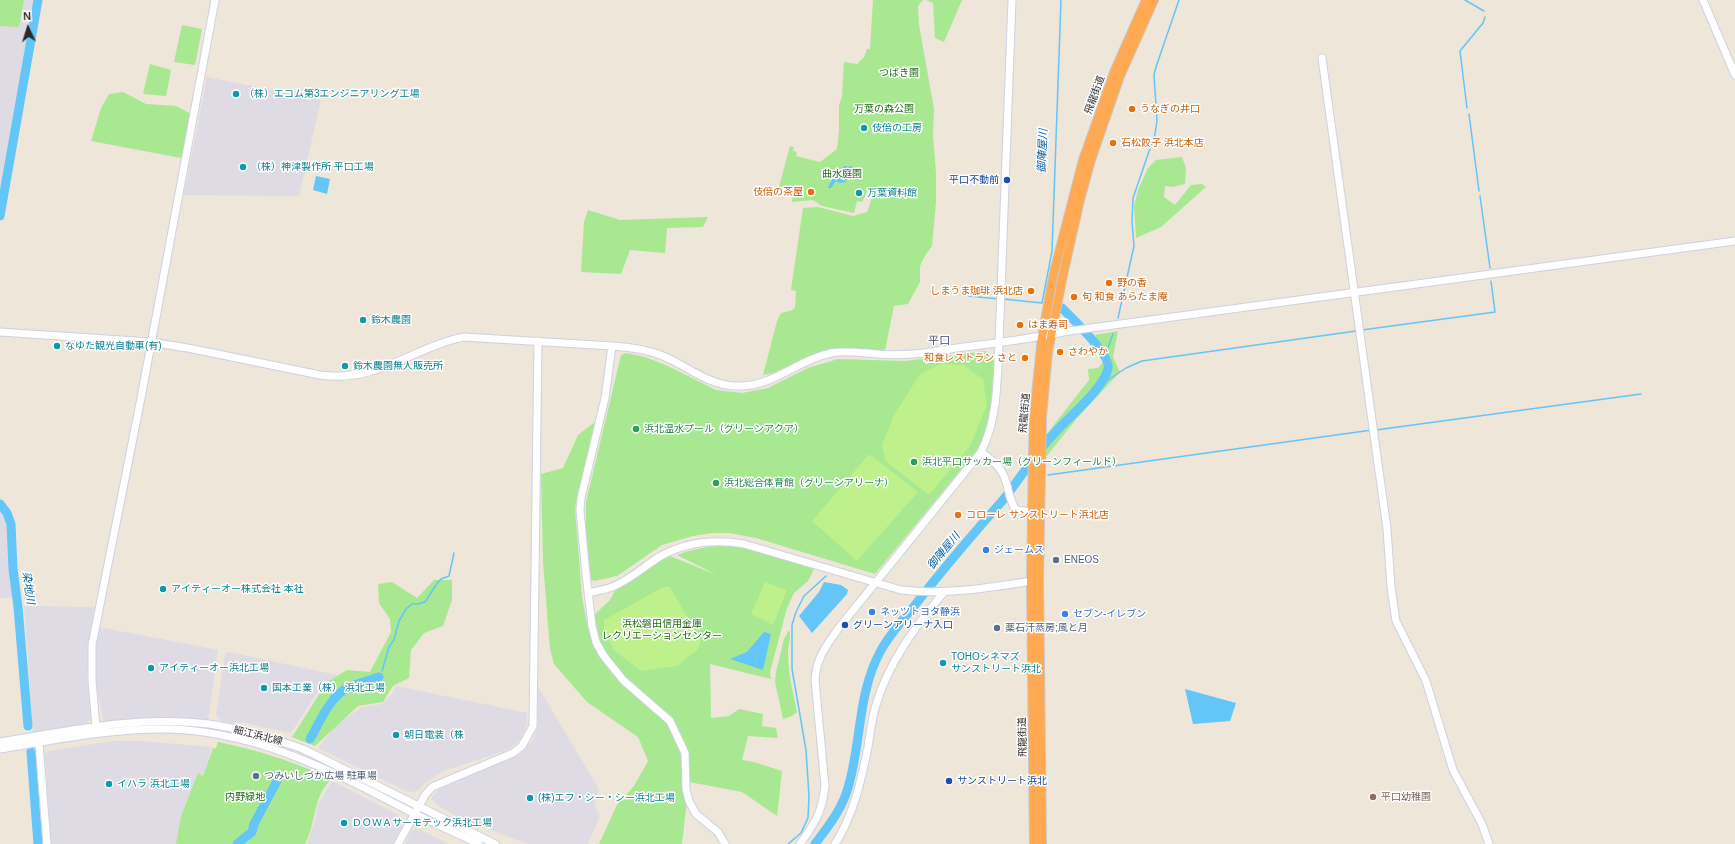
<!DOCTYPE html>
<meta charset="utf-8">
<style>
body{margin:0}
#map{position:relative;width:1735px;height:844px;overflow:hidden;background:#ede6d9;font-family:Arial,sans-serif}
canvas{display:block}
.north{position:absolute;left:8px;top:8px;width:40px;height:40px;-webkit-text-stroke:3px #fff;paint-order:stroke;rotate:356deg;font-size:11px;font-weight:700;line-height:16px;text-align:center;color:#292929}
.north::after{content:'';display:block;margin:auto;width:14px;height:18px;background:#292929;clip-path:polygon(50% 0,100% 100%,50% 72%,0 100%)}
</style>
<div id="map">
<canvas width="1735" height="844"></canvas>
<div class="north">N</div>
</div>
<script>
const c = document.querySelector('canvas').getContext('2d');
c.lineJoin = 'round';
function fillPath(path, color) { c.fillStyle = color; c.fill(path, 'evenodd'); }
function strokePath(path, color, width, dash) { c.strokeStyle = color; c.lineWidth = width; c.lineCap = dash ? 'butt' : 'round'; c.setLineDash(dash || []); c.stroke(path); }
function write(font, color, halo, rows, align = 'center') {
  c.font = font + ' Arial,"Noto Sans JP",sans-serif'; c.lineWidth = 3; c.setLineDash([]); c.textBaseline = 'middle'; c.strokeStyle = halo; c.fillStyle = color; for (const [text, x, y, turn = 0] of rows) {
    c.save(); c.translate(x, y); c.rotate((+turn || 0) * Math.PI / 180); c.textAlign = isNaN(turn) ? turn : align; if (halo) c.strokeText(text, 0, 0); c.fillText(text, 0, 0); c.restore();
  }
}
fillPath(new Path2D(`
 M0 0H35L0 201Z
 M207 77 321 100 299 196 184 195Z
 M0 509 9 523 10 571 14 597 0 598Z
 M24 606 94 607 89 646 87 680 91 720 85 724 33 732Z
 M99 627 218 650 208 722 105 725 96 685 95 647Z
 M228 652 337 675 327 682 319 690 291 733 245 723 223 722 216 715 225 654Z
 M396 686 527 713V724L519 741 509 749 441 772 425 783 418 791 408 792 318 748 338 723 361 708 382 704 393 693Z
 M538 687 599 789 594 804 600 816 588 844H528L461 819 437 805 431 798 438 790 521 754 533 740 538 726Z
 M114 741H140L212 747 203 776 198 773 181 816 176 844H51L45 754 49 751Z
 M332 781 400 816 402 826 394 844H307L316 818 317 806Z
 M419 829 449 844H405L412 830Z`), '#dedbe4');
fillPath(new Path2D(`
 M0 0H24L19 27 0 26Z
 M873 0H923L918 6 919 25 934 109 933 136 936 173V202L932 246 926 254 920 266V282L908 304 894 306 885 350 829 349 783 371 763 375 777 321 781 313 790 311 795 308 796 291 791 290 803 208 818 207 853 216 867 212C869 207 872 199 872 193L868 190 862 202 857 201 854 213 822 206 813 200 792 202 793 192 779 187 790 146 794 147 793 151 797 152 796 156 820 162 837 149 839 130V105L842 97 844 62 857 64 864 57 867 49H870Z
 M926 0H962L944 42 935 38 933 3Z
 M182 25 202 29 195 65 174 62Z
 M150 64 171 70 166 96 143 94Z
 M123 92 146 104 176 106 193 115 181 158 91 141 101 108 109 94Z
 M1182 157 1186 168 1185 184 1172 187 1165 186 1164 197 1175 205 1191 185 1202 184 1206 187 1161 227 1136 238 1134 206 1138 190 1148 168 1156 160Z
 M588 210 620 220 708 217 703 227 667 228 665 253 630 250 621 274 581 272 584 222Z
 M1118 331 1113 357 1120 372 1078 417 1046 457 1045 455 1046 435 1089 380 1088 369 1098 368 1105 360 1095 335Z
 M986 351 994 361 991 413 982 444 875 574 756 538 729 533H712L693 536 662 545 617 576 594 581 591 579 586 528V502L621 355 626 353 645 357 668 366 716 390 742 393 768 388 808 368 838 359 905 361Z
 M595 422 575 508 582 597 587 624 600 658 614 664 599 641 593 616 610 600 615 591 656 563 670 556 717 575 677 555C690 550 714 545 728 546 756 548 787 560 814 569L808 581 794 593 787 608 770 672 771 679 710 664 711 718 729 716 739 709 763 714 762 726 776 728 778 738 748 736 742 760 754 762 782 771 777 816 742 792 689 782 682 844H599L617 805 634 786 648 761 638 737 587 702 554 664 550 649 543 562 541 474 563 468 578 435Z
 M434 580H452V600L443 626 424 633 411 650 409 678 393 686 383 702 358 706 315 746 292 737 327 682 347 670 370 672 391 632 390 619 379 603 378 584 392 582 417 598Z
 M789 630C792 637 788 645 788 652 788 673 793 693 797 712L792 716 783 719 775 682 776 672 784 639Z
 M218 742C258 750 295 762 332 779 312 796 317 822 305 844H176L181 816 198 773 203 776 213 748H216Z`), '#a8e891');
fillPath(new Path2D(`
 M941 364 963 365 983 379 987 405 970 446 929 495 885 461 882 445 894 415 920 374Z
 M869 454 918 492 857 561 812 521Z
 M765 582 787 590 773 625 751 614Z
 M663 587H670L701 641 698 649 677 666 641 671 615 651 604 632V620Z`), '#bef08b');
fillPath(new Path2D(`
 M844 166 856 167 854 171 849 168 845 169 850 176 845 182 840 183 836 181 831 188H828L832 179 838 177 842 179 845 177 842 170Z
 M316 176 330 179 327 194 313 190Z
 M824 582 841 585 848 590 847 594 812 633 799 616 819 592Z
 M764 632 771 634 763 670 730 659 747 652Z
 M1185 689 1236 703 1230 721 1193 724Z`), '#63c5f8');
strokePath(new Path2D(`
 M1465 0 1484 11
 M1467 108 1460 51 1483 23 1485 17
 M1469 114 1479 191
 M1480 196 1490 268
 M969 296 999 299
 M1003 299 1042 303 1052 251 1061 0
 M1118 318 1134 246 1132 222 1133 198 1155 134 1157 121 1154 75 1156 67 1179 0
 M1362 330 1495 312 1491 281
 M1105 356 1113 334
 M1102 384 1126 368 1142 361 1356 331
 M1376 430 1641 394
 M1023 473H1027
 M1048 475 1372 430
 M382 671 389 647 394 640 399 621 406 609 412 604H418L425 602 438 582 441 579 449 576 454 553
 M788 844 801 833 808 818 809 796 806 750 792 669V625L796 612 804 596 826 576`), '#63c5f8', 1.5);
strokePath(new Path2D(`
 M0 216 38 0
 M0 504 7 513 11 524 13 569 18 607 28 726
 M310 739C320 722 329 698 347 688 356 683 369 681 379 677
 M31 752 38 844
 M237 844 252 832 254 824 277 781
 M815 844C827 828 839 813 846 794 862 748 856 697 880 652 889 635 903 620 915 605 943 569 973 534 1003 500 1019 480 1033 457 1050 438 1066 419 1102 391 1108 369 1112 356 1072 318 1062 308`), '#63c5f8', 9);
const secondary = new Path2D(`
 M1703 0 1735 75
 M1322 58 1387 529 1391 587 1396 621 1426 681 1453 770 1482 824 1489 844
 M0 332 151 342 193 349 320 375C362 381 391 364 429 348 440 344 451 339 464 337L612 346 605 398 581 498 580 510 585 565 592 626 596 642 603 655 623 680 670 721 685 753 686 789 689 801 696 814 718 832 725 844
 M612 346C630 347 646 349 663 356 687 366 708 385 735 386 773 388 796 360 831 353 846 350 862 353 877 354 889 355 901 355 913 354 930 353 947 349 964 347 1000 343 1034 338 1069 331L1735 241
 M981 452C989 458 999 465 1003 474 1009 486 1008 499 1016 510L1032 512
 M588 593C596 591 604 590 612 587 628 581 641 569 656 559 683 542 713 539 744 544L901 590C944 595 988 588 1031 581L1035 579
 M96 726 92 681V645L141 398 215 0
 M0 742C68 731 139 715 209 724 241 729 272 738 303 749L495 844
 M39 743 47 844
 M0 749C55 740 112 728 169 729 260 732 334 772 413 813 435 824 457 833 479 844
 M398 844 425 795 432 787 513 753 522 746 533 726 538 341
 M800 844C815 823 822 813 825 786L815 680C816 659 826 646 838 629L981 452C998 418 997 381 999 343L1012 0
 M835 844C854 814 861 781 868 747 870 733 872 718 876 705 889 661 916 626 944 592`);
const highway = new Path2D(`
 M1034 844 1031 581 1033 453 1034 415 1042 337 1054 272 1083 160 1115 70 1146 0
 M1042 844 1039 577 1042 416 1048 352 1063 275 1080 200 1091 160 1120 76 1154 0`);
strokePath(secondary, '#ced1e3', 9);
strokePath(highway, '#c7c7c7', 10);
strokePath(secondary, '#fff', 7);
strokePath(highway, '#ffaa52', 8);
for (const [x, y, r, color] of [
 [236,94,4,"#0f9aa8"],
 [1132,109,4,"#e8710a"],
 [864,128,4,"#0f9aa8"],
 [1113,143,4,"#e8710a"],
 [243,167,4,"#0f9aa8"],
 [1007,180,4,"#1a4fb4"],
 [811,192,4,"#e8710a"],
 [859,193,4,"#0f9aa8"],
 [1109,283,4,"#e8710a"],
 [1031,291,4,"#e8710a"],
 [1074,297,4,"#e8710a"],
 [363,320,4,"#0f9aa8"],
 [1020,325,4,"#e8710a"],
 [57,346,4,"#0f9aa8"],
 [1060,352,4,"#e8710a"],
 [1025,358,4,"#e8710a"],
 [345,366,4,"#0f9aa8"],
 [636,429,4,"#2e9e5b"],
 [914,462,4,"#2e9e5b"],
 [716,483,4,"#2e9e5b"],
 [958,515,4,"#e8710a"],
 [986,550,4,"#3f7fe0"],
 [1056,560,4,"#5c6f8a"],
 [163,589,4,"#0f9aa8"],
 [872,612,4,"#3f7fe0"],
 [1065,614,4,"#3f7fe0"],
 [845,625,4,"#1a4fb4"],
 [997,628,4,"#5c6f8a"],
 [943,663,4,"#0f9aa8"],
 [151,668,4,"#0f9aa8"],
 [264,688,4,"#0f9aa8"],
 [396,735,4,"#0f9aa8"],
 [256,776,4,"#5c6f8a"],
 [949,781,4,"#1a4fb4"],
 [109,784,4,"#0f9aa8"],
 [1373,797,4,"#8d6e63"],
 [530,798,4,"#0f9aa8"],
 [344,823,4,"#0f9aa8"]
]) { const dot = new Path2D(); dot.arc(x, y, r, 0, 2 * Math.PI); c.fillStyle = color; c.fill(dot); strokePath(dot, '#fff', 1.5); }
write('10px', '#1f6b14', '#fff', [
 ["つばき園",899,73],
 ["万葉の森公園",884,109],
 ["曲水庭園",842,174],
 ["浜松磐田信用金庫",662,624],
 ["レクリエーションセンター",662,636],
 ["内野緑地",245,797]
]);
write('10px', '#0d838f', '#fff', [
 ["（株）エコム第3エンジニアリング工場",244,94],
 ["伎倍の工房",872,128],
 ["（株）神津製作所 平口工場",251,167],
 ["万葉資料館",867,193],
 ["鈴木農園",371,320],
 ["なゆた観光自動車(有)",65,346],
 ["鈴木農園無人販売所",353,366],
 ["アイティーオー株式会社 本社",171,589],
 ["TOHOシネマズ",951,657],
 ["サンストリート浜北",951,669],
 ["アイティーオー浜北工場",159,668],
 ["国本工業（株） 浜北工場",272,688],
 ["朝日電装（株",404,735],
 ["イハラ 浜北工場",117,784],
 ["(株)エフ・シー・シー浜北工場",538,798],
 ["ＤＯＷＡサーモテック浜北工場",352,823]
], 'left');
write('10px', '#292929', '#fff', [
 ["飛龍街道",1095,95,-70],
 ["飛龍街道",1025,413,-85],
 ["細江浜北線",258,736,14],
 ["飛龍街道",1023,737,-91]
]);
write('10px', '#c56008', '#fff', [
 ["うなぎの井口",1140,109],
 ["石松餃子 浜北本店",1121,143],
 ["伎倍の茶屋",803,192,"right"],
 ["野の香",1117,283],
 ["しまうま珈琲 浜北店",1023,291,"right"],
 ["旬 和食 あらたま庵",1082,297],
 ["はま寿司",1028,325],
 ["さわやか",1068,352],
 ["和食レストラン さと",1017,358,"right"],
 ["コローレ サンストリート浜北店",966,515]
], 'left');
write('10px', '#164399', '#fff', [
 ["平口不動前",999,180,"right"],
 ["グリーンアリーナ入口",853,625],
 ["サンストリート浜北",957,781]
], 'left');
write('10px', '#27864d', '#fff', [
 ["浜北温水プール（グリーンアクア）",644,429],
 ["浜北平口サッカー場（グリーンフィールド）",922,462],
 ["浜北総合体育館（グリーンアリーナ）",724,483]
], 'left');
write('10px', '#366cbe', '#fff', [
 ["ジェームス",994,550],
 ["ネッツトヨタ静浜",880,612],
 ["セブン-イレブン",1073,614]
], 'left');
write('10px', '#4e5e75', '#fff', [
 ["ENEOS",1064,560],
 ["薬石汗蒸房;風と月",1005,628],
 ["つみいしづか広場 駐車場",264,776]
], 'left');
write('10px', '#785e54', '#fff', [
 ["平口幼稚園",1381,797]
], 'left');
write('italic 11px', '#0360a3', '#fff', [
 ["御陣屋川",1043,151,-88],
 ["御陣屋川",944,551,-51],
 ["染地川",28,588,82]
]);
write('11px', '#464c7d', '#fff', [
 ["平口",939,341]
]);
</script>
